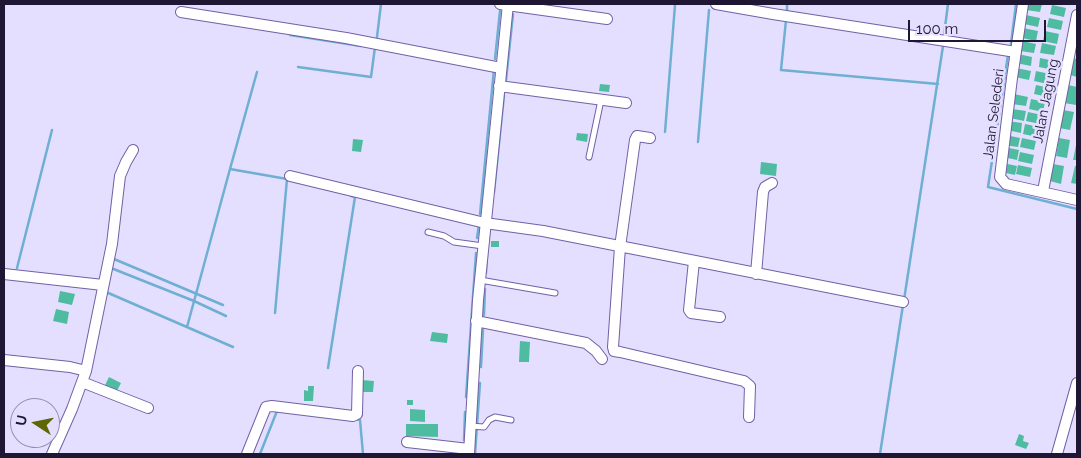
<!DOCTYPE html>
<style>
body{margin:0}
#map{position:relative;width:1081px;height:458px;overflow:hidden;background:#e5dfff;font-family:Raleway,sans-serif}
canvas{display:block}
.frame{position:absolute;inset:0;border:5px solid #1e1633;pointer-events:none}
.north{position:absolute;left:10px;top:398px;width:50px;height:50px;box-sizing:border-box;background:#e5dfff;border:1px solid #958fad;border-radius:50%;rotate:281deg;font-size:14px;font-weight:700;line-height:20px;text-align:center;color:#1e1633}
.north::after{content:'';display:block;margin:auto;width:18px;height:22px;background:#5f6605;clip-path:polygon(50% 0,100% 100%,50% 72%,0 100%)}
.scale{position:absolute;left:908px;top:20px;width:138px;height:22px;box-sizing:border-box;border:2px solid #1e1633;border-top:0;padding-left:6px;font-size:15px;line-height:18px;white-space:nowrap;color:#1e1633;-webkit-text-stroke:4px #e5dfff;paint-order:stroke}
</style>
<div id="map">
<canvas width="1081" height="458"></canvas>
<div class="frame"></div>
<div class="north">U</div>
<div class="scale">100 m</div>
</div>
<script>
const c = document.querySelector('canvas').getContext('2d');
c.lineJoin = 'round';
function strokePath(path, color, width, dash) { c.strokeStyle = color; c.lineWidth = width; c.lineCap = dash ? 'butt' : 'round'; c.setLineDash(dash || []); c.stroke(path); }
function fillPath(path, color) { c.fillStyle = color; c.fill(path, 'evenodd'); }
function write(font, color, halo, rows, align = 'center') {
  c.font = font + ' Raleway,sans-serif'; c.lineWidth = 5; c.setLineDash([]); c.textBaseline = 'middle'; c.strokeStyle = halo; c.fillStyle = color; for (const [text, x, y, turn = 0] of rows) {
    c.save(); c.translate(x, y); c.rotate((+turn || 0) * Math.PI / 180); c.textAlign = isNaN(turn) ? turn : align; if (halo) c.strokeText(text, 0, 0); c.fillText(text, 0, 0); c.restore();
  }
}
strokePath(new Path2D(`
 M787 12V4
 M786 20 781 70 938 84
 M290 35 361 46
 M944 35 948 4
 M377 37 381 4
 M1011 44 1016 4
 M1008 55 988 187 1077 209
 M495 59 500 11
 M298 67 371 77 375 47
 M506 80 513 14
 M665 132 675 5
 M698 142 709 10
 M230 169 257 72
 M494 192 504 95
 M480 214 494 69
 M477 238 479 224
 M114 259 223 305
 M17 268 52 130
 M111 269V268L194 301 226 316
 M486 273 487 255
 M106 292 233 347
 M904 300 943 46
 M484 315 485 289
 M187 327 230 169 287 179 275 313
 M481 367 483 330
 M328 368 355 197 351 196
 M466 397 476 253
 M355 419 360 420 363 454
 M464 440 465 412
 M260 454 277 411
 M475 454 480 383
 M880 454 903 305`), '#6eafd3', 2.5);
fillPath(new Path2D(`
 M1027 4H1042L1040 12 1026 10Z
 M1052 5 1066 8 1064 17 1050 14Z
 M1026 15 1040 18 1038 27 1024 24Z
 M1049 18 1063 21 1061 30 1047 27Z
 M1023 28 1038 31 1036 41 1022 38Z
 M1045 31 1059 34 1057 44 1043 41Z
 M1022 41 1036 44 1034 53 1020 51Z
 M1042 43 1056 46 1054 55 1040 53Z
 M1018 54 1032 57 1031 66 1016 63Z
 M1040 58 1055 61 1053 70 1039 67Z
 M1073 58 1077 59V77L1070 75Z
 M1016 68 1031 71 1029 80 1015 77Z
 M1036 71 1050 74 1048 84 1034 81Z
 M600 84 610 85 609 92 599 91Z
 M1036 85 1050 88 1048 97 1034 94Z
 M1068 85 1077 87 1076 105 1064 103Z
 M1014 94 1028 97 1026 106 1012 104Z
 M1031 99 1045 102 1043 112 1029 109Z
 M1012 109 1026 111 1024 121 1010 118Z
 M1063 110 1074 112 1070 130 1059 128Z
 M1028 112 1042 115 1040 124 1026 121Z
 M1008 121 1022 123 1021 133 1007 130Z
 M1025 124 1039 127 1037 137 1023 134Z
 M577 133 588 134 587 142 576 140Z
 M1006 135 1020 138 1018 147 1004 145Z
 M1022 138 1036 141 1034 150 1020 147Z
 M1059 138 1070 140 1067 158 1056 156Z
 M353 139 363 140 361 152 352 151Z
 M1076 145H1077V160H1073Z
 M1004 147 1019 150 1017 160 1003 157Z
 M1020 152 1034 155 1032 164 1018 161Z
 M761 162 777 164 776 176 760 174Z
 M1003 163 1017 166 1015 175 1001 172Z
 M1053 164 1064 166 1061 184 1050 181Z
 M1018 165 1032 168 1030 177 1016 174Z
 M1075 166H1077V184L1071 183Z
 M491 241H499V247H491Z
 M60 291 75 294 72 305 58 302Z
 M56 309 69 312 67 324 53 321Z
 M432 332 448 334 447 343 430 341Z
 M520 341 530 342 529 362H519Z
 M109 377 121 383 116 393 104 387Z
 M362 380 374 381 373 392H362Z
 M308 386H314L313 401H304V390L308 391Z
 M407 400H413V405H407Z
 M410 409 425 410V422L410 421Z
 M406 424H438V437L406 436Z
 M1019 434 1024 436 1023 441 1029 443 1026 449 1015 445Z`), '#4fbca1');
const lane = new Path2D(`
 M589 157 601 100
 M428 232 444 236 454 242 483 246
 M480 280 555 293
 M470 426 484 427 489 420 495 417 511 420`);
const street = new Path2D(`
 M500 4 607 19
 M716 4 773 14 1016 52
 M1023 4 1012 78 1000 177 1006 184 1077 200
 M181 12 346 38 501 68
 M499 86 626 103
 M650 138 637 136 635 140 620 247 613 347 614 351 620 352 744 381 750 386 749 417
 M290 176 485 223 543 231 903 302
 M1043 191 1077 15
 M694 261 689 310 691 313 720 317
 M4 274 103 285
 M756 274 763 192 765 187 772 183
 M476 321 586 343 596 351 602 359
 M4 360 70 367 86 371
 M82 382 148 408
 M407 442 469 449
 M52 454 72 409 86 371 112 244 120 176 126 162 133 150
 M247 454 266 407 272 406 353 416 357 414 358 371
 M469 454 478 300 508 4
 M1057 454 1077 383`);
strokePath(lane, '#7260a6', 7);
strokePath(street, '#7260a6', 12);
strokePath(lane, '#fff', 5);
strokePath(street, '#fff', 10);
write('14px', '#1e1633', '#e5dfff', [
 ["Jalan Jagung",1046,101,-79],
 ["Jalan Selederi",994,114,-83]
]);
</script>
